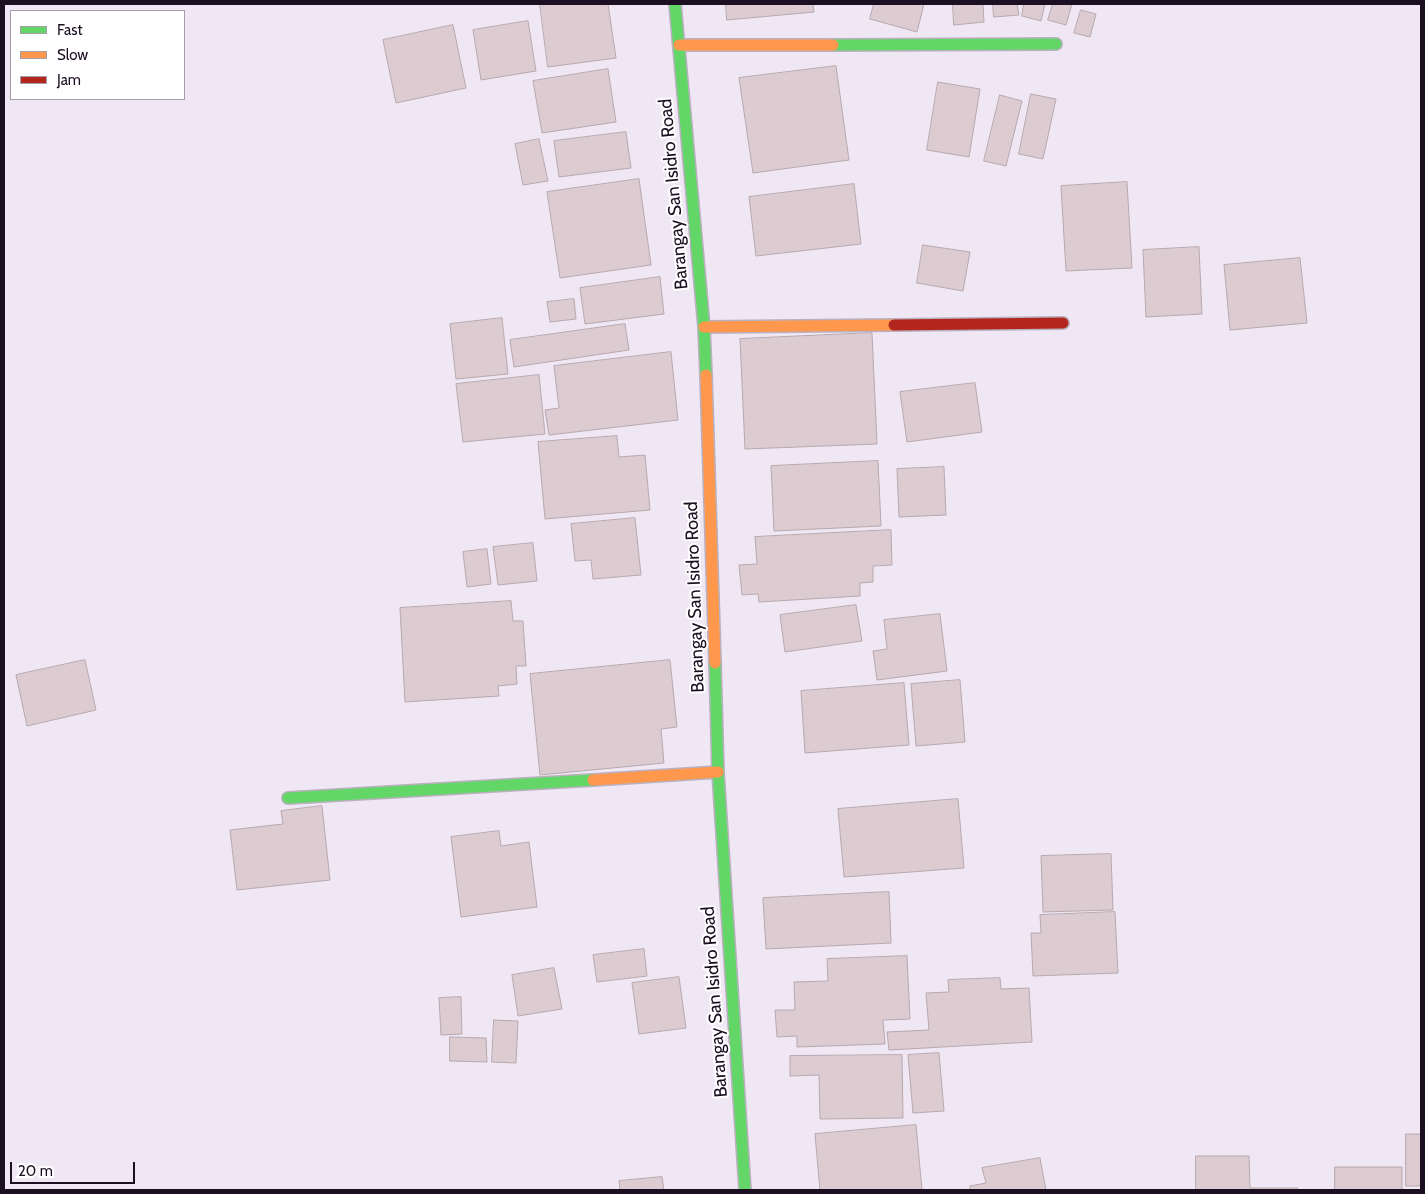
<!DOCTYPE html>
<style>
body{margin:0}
#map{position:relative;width:1425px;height:1194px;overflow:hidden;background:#efe7f3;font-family:Cabin,sans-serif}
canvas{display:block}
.frame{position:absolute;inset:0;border:5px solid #1b0f21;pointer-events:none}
.legend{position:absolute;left:10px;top:10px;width:175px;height:90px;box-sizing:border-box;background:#fff;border:1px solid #a49fa6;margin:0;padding:6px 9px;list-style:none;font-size:15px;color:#1b0f21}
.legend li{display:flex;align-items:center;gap:10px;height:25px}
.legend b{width:25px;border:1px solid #a49fa6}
.scale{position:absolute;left:10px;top:1162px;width:125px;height:22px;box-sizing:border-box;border:2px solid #1b0f21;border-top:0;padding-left:6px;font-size:15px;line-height:18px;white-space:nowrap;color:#1b0f21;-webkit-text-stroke:4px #fff;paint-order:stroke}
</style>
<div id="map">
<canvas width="1425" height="1194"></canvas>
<div class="frame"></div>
<ul class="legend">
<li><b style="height:6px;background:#63d668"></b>Fast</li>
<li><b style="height:6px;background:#ff974d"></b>Slow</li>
<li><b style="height:6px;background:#b3261e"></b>Jam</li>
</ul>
<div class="scale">20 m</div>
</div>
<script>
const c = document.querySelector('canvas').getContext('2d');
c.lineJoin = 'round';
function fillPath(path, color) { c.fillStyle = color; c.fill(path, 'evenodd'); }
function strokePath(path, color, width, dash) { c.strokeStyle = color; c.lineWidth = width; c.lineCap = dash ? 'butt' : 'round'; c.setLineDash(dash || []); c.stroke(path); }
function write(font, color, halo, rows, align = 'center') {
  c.font = font + ' Cabin,sans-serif'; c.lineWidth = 4; c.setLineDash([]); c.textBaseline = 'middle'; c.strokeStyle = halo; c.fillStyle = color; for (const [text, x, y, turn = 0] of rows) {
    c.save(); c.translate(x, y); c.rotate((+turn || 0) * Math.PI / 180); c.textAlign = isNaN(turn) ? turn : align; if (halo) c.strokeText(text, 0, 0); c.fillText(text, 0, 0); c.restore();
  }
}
const building = new Path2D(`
 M540 4H608L616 58 548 67Z
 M726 4H813L814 12 727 20Z
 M874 4H924L917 32 870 19Z
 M953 4H983L984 22 954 25Z
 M993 4H1017L1019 15 994 17Z
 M1024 4H1045L1041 21 1022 16Z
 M1053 4H1072L1066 25 1048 20Z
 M1081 10 1096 14 1090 37 1074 33Z
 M528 21 536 71 481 80 473 30Z
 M453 25 466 88 396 103 383 40Z
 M836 66 849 160 753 173 739 78Z
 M608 69 616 122 542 133 533 81Z
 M938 82 980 89 969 157 927 150Z
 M1031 94 1056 99 1043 159 1019 154Z
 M1000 95 1022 101 1006 166 984 161Z
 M626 132 631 168 559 177 554 141Z
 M539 139 548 181 523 185 515 144Z
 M639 179 651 265 560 278 547 192Z
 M1127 182 1132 268 1066 271 1061 186Z
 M854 184 861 244 756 256 749 197Z
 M923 245 970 252 963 291 917 283Z
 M1199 247 1202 314 1146 317 1143 250Z
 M1300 258 1307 323 1230 330 1224 265Z
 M660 277 664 314 585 324 580 288Z
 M574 299 576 319 550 322 547 302Z
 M502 318 508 374 456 379 450 324Z
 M625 324 629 350 514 367 510 340Z
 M872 333 877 444 745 449 740 339Z
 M671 352 678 420 549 435 545 410 559 408 554 366Z
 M539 375 545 434 463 442 456 384Z
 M975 383 982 432 907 442 900 392Z
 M617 436 619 457 645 455 650 510 545 519 538 442Z
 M878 461 881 526 774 531 771 466Z
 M944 467 946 515 899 517 897 469Z
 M635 518 641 575 593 579 591 560 575 561 571 524Z
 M891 530 892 565 873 566V582L860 583V596L759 602 758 594 742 595 739 565 757 564 755 537Z
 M533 543 537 581 498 585 493 547Z
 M487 549 491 584 467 587 463 552Z
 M511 601 513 621H523L526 666H516L517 684 498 686 499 696 405 702 400 608Z
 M856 605 862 641 785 652 780 615Z
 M940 614 947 671 877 680 873 651 887 649 884 620Z
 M85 660 96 710 27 726 16 675Z
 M670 660 677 727 661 729 664 763 540 775 530 674Z
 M960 680 965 742 916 746 911 684Z
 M904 683 909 745 805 753 801 691Z
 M958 799 964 868 844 877 838 809Z
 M322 806 330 880 237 890 230 830 283 824 281 811Z
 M499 831 501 846 529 842 537 907 461 917 451 837Z
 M1111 854 1113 910 1043 912 1041 856Z
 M889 892 891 943 766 949 763 898Z
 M1115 912 1118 973 1033 976 1031 933H1041L1040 915Z
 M644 949 647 976 597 982 593 955Z
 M907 956 910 1019 883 1020 885 1044 797 1047V1036L777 1037 775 1010H795L794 982 828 981 827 959Z
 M554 968 562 1009 518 1016 512 975Z
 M679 977 686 1028 639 1034 632 983Z
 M1000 978 1001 989 1029 988 1032 1042 889 1050 887 1032 929 1030 926 993 949 992 948 980Z
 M461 997 462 1034 441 1035 439 998Z
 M494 1020 518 1021 516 1063 492 1062Z
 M450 1037 486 1038 487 1062 450 1061Z
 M939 1053 944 1111 913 1113 908 1055Z
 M902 1055 903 1118 820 1119 819 1075 790 1076V1056Z
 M916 1125 922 1190H820L815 1134Z
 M1406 1134H1421V1186H1406Z
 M1196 1156H1249L1250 1188H1298V1190H1196Z
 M1040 1158 1046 1190H970V1186L986 1183 982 1168Z
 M1335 1167H1402V1190H1335Z
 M662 1177 664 1190H620L619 1181Z`);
fillPath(building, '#ddcbd2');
strokePath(building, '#b7a8ae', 1);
const fast = new Path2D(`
 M675 4 704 327 706 375
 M833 45 1056 44
 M715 663 718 772 745 1190
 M288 798 593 780`);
const slow = new Path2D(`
 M679 45H833
 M704 327 894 325
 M706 375 715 663
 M593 780 718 772`);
const jam = new Path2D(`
 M894 325 1063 323`);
strokePath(fast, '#bab0bf', 14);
strokePath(slow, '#bab0bf', 14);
strokePath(jam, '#bab0bf', 14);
strokePath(fast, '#63d668', 11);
strokePath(slow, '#ff974d', 11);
strokePath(jam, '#b3261e', 11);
write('18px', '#1b0f21', '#fff', [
 ["Barangay San Isidro Road",674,194,-95],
 ["Barangay San Isidro Road",695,597,-92],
 ["Barangay San Isidro Road",715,1002,-94]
]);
</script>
